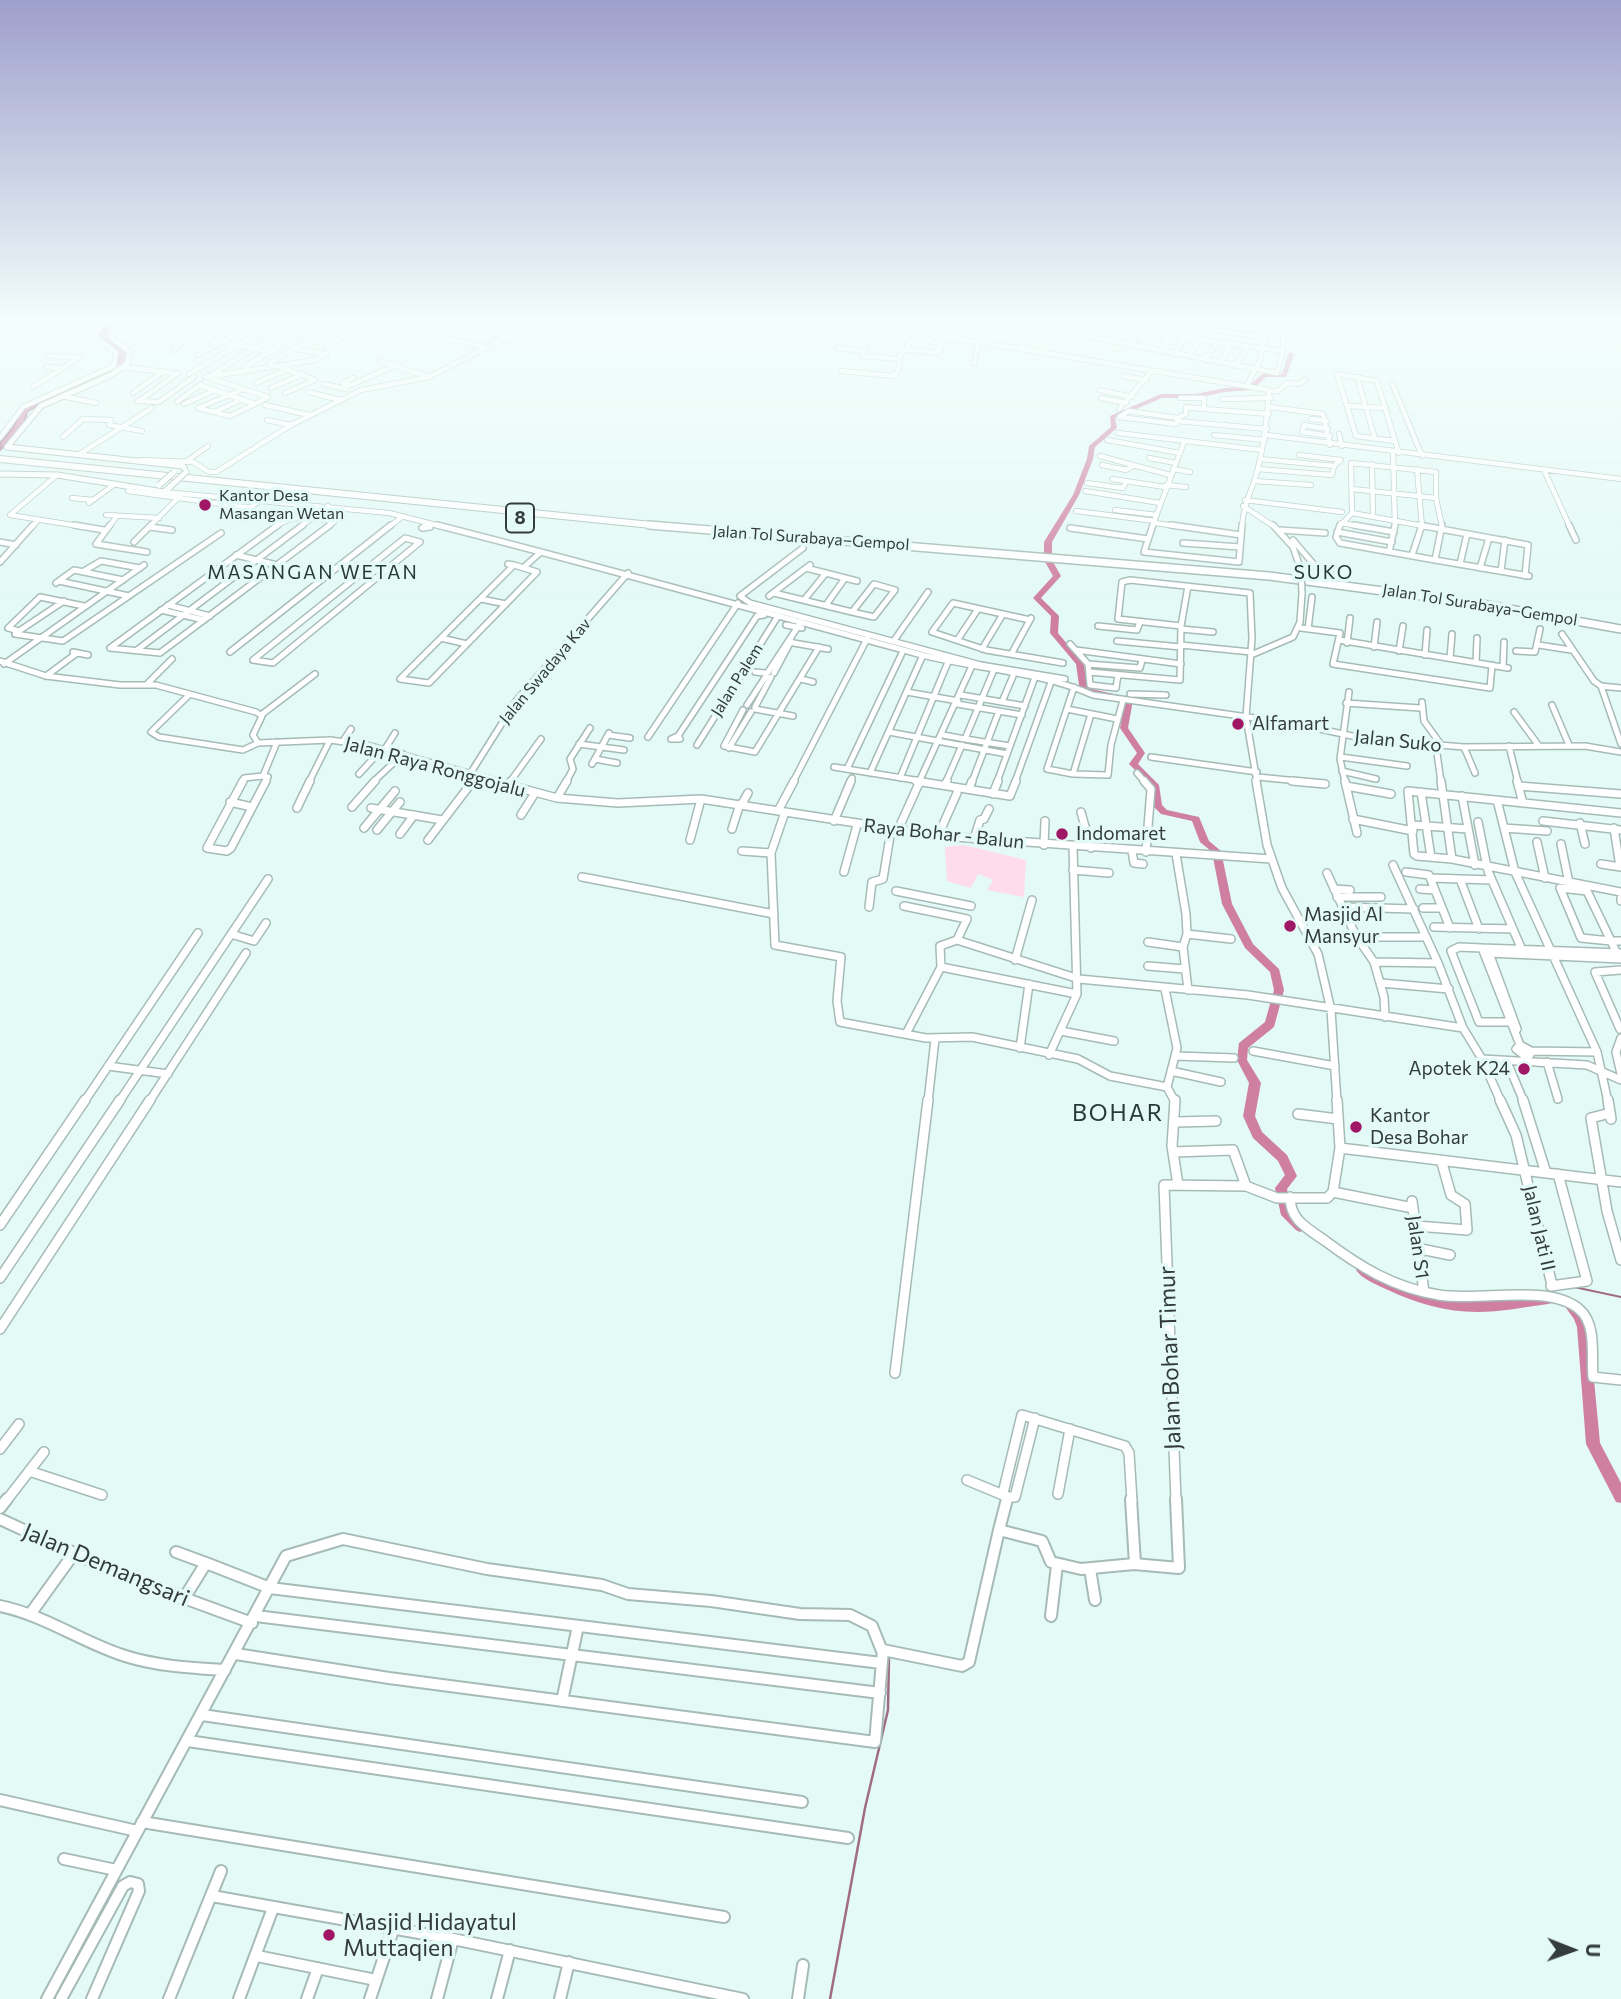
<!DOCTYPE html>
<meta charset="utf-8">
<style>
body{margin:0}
#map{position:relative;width:1621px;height:1999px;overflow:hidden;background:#e4faf6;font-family:Commissioner,sans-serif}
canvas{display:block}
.north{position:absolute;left:1537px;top:1915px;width:70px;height:70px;-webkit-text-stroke:5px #e4faf6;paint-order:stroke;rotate:91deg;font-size:19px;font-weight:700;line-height:28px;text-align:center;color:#333c3a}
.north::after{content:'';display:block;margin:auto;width:24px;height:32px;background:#333c3a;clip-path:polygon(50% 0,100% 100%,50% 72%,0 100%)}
</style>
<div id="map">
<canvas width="1621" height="1999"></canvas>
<div class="north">U</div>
</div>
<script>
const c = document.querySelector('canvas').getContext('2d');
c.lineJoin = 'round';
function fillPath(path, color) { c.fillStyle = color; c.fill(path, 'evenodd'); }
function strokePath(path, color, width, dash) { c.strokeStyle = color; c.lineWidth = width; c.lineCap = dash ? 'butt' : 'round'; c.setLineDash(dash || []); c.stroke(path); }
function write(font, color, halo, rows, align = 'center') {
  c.font = font + ' Commissioner,sans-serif'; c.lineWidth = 7; c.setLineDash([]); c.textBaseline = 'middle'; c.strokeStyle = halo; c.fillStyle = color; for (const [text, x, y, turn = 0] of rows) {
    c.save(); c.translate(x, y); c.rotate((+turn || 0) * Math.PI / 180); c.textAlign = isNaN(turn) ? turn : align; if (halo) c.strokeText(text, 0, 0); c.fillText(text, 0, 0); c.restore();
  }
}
fillPath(new Path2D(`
 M964 845 1026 860 1024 897 987 890 993 880 978 874 971 888 947 881 945 847Z`), '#fedce9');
const water = new Path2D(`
 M105 322H114L108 338 128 354 127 362 118 370 48 399 27 412 23 428 0 450V443L13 428 21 409C42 399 113 375 120 357L96 335Z`);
fillPath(water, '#cf80a2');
strokePath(water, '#a06c83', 2);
strokePath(new Path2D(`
 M1574 1287 1621 1297`), '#a06c83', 2);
strokePath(new Path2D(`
 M830 1999 865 1808 888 1710 889 1656`), '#a06c83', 2.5);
fillPath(new Path2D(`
 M1291 352 1294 354 1286 377H1266L1252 390 1225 392 1195 398H1162L1115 418 1117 428 1095 447 1093 459 1079 495 1052 542V560L1061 576 1041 598 1059 616 1058 633 1084 664 1087 688 1132 698 1133 700 1128 728 1145 753 1138 764 1159 785 1162 805 1167 810 1199 817 1209 841 1221 851 1232 904 1253 944 1279 969 1284 990 1274 1027 1248 1048 1247 1060 1261 1083 1255 1116 1262 1132 1287 1155 1297 1176 1287 1189 1291 1210 1306 1227 1304 1230 1300 1232 1296 1230 1281 1215 1275 1188 1285 1175 1278 1161 1253 1138 1243 1116 1249 1083 1237 1060 1239 1043 1265 1022 1274 990 1270 972 1245 948 1222 904 1212 852 1200 842 1192 821 1161 814 1153 806 1151 786 1129 764 1137 753 1120 728 1125 702 1080 692 1076 664 1050 633 1051 616 1033 598 1053 576 1044 560V542L1073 495 1087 459 1089 446 1111 427 1110 416 1161 394H1195L1225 388 1248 387 1262 374H1282L1288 354Z
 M1362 1265C1377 1271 1391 1281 1406 1287 1458 1308 1495 1299 1548 1294L1552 1295 1554 1299 1552 1303 1548 1304C1525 1307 1501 1312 1477 1312 1446 1312 1416 1303 1388 1290 1377 1285 1362 1279 1356 1270L1358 1266Z
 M1572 1303C1583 1307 1586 1316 1589 1327L1600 1443 1621 1483V1503L1616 1502 1586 1444 1577 1327 1574 1319 1566 1308 1568 1304Z`), '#cf80a2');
const minorFar4 = new Path2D(`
 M102 322 197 325
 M243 322 216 333 208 340 271 352
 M274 322 368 338
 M324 322 370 329
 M507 322 527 325
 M858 322 1269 390C1267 421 1264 449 1255 479 1249 496 1243 508 1242 527
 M928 322 990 334 982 342
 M1016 322 1277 373 1283 351V322
 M1197 322 1281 333
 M1237 322 1266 326
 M1077 323 1283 351
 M794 324 798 322
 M813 326 815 322
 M1205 329 1264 337
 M417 332 425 328 436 330 451 323 514 339
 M417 332 485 347
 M244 334 266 322
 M990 334 1002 322
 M1202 334 1265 343
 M155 335 162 323
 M259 337 282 324
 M301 337 313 330
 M826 338 844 322
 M313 342 329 332
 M928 342 937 333
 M1115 342 1128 322
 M1131 345 1144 322
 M326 347 346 334
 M866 347 863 356 900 359
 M837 348 864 351
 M1021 348 1037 332
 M1146 348 1162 322
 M295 349 326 354
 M904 349 939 353 941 351 936 350 950 336
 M174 350 198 325
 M1160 351 1178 322
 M1175 354 1193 322
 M198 355 233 336
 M1189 356 1200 337
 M1205 360 1217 342
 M380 361 429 377
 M270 363 299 346
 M974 363 979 341
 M1220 363 1231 345
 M278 366 315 380
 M1235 366 1247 347
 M46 367 63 368
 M125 367 173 373
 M245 367 283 343
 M841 371 893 376 898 372 900 356 919 330
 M189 374 249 338
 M213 374 266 341
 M1337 374 1377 381 1395 441 1356 436Z
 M1123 376 1146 380
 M205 377 316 360 326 354
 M1357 377 1375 439
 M209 378 268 397
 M256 383 289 369
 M1392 383 1422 456
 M324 384 346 389
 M199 385 255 404 268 397
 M349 385 343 383 353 378
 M1247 385 1260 360 1267 322
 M33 387 80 357 48 356
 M271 388 303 374
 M344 388 394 366
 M244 389 198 408 230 416 255 404
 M1100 390 1132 397
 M1270 391H1278L1287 383 1300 384 1305 379
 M309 392 340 400
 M133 393 163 372
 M285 393 315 380
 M62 396 96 403
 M1101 398 1126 403
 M1180 398H1204V409L1269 414
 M1222 399 1271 398
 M137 401 159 402 194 377
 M139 401 178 373
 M177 402 201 384
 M184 404 215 390
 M265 405 309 415
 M1347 406 1386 408
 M1270 407 1323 414 1330 445
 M1119 409 1152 371
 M215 412 242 399
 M1119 417 1129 411 1178 418
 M1119 417 1176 424
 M1178 418 1186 414V407L1204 409
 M1311 419 1327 421
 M267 420 291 425
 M1177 421 1267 429
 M1328 429 1304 425 1302 432 1330 436
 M1118 433 1262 450
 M1339 434 1342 446
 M1214 435 1265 440
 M1266 435 1621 479
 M63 437 83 419 111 420 109 425 142 431
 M0 438 23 407 114 366 116 353 95 336 102 322
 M1107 440 1180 453
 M1395 441 1399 453
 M1393 453 1395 527
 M78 455 152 408
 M1100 456 1170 475
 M1149 458 1176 463
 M1260 459 1334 466
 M140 460 193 462 209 472H216L291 425 361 390 429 377 536 322
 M187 461 208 446
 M1372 464 1373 517
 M1102 465 1126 470 1133 466
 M1173 469 1190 472
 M1258 469 1332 475 1334 466 1341 460 1299 455
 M1417 469 1422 527
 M1544 470 1570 527
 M57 475 10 515 85 527
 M1112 479 1165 487
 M1254 481 1311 485
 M1087 483 1123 488 1125 484
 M1166 485 1186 487
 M1352 489 1436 498
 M128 491 244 507H251L260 501
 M1085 491 1160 503
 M164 492 389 513 444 527
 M72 498 93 500
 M1245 500 1342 512
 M89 503 115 484
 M1243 506 1275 527
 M1115 510 1157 515
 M1076 511 1155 521
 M1352 513 1429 527
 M106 515 159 518
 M1155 523 1183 527
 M1341 523 1364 527
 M32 527 38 520
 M109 527 117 516
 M149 527 177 499
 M275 527C292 514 314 517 334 522L327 527
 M300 527 328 506
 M389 527 403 516
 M423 527H430
 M1152 527 1184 442
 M1339 527 1352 513 1351 463 1436 472V498L1442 527`);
const minorFar3 = new Path2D(`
 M74 525 104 530
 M110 525 96 544 147 552
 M278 525 110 648 160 653 330 525
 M426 525 422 528 430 527 426 525
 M437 525C598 566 758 611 918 654 975 669 1039 671 1093 695L1297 724 1366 739 1464 747 1585 746 1621 752
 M1153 525 1144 552 1239 562 1242 525
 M1171 525 1241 535
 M1273 525 1293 547 1301 570
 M1340 525 1336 537 1340 543 1435 560
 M1354 525 1394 532
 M1419 525 1528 545 1525 576
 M1569 525 1576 540
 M150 527 172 530
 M1070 528 1148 539
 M1280 530 1325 533
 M1337 532 1392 542
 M405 538 420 542 273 663 253 660Z
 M1293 540 1316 567 1330 571
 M0 542 16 545
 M134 542 151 525
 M1183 543 1240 547
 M803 548 740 596 750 603 981 665 1065 679
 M1389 552 1395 525
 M236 555 277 565
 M1412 555 1422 525
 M1435 560 1529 576
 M1435 560 1442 525
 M0 562 33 525
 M508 564 514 565
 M1460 564 1467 534
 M514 565 537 572 429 683 400 679Z
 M524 567 541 552
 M806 568 857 581
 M1480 568 1489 538
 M84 571 101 561 140 568
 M1501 571 1505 540
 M59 581 129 596
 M56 583 74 570 123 580
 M874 584 895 590 874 617 852 612Z
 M774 593 852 612
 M769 596 810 565
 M481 599 506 604
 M804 600 826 573
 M168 605 210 616
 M826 605 845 578
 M161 610 204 620
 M786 625 802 628
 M1098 626 1137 630 1140 622
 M1181 626 1118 619 1122 582 1130 580 1250 593 1252 638 1246 717 1257 782
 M1301 628 1340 633 1333 664 1490 688 1492 665
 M1181 629 1213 632
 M1308 629 1312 597
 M19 631 8 628 40 597 84 606
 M932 632 986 650 1063 663
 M932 632 953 603 1030 620
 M16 633 64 601
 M15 634 63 641 221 533
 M1562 634 1594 681 1601 686 1621 688
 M441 638 467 644
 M895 639 928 592
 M958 639 978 609
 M1339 640 1508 668
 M1117 641 1181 647
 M788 642 828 649
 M1347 643 1350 618
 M1070 644 1088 664 1090 685 1116 688 1118 675
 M1181 645 1251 652
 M1539 645 1571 650
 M1374 647 1377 622
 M982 649 1003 614
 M137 650 303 525
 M1076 650 1181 664
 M1013 651 1031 618
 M1399 651 1403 626
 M1516 651 1535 652 1540 629
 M73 652 88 655
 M230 652 391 525
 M1251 655 1293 637 1300 622 1302 593
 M1425 655 1427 630
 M1450 658 1452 634
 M0 661 46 676 120 685H156L256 712 262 716 253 735 258 743 330 740 367 745 501 782
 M1476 663 1477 638
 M4 664 144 565
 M1088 664 1140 668 1142 660
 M1503 667 1504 642
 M755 672 765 673
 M768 672 801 622
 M993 672 965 739 1010 746
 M1089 672 1180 680 1181 626 1188 586
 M774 673 791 641
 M46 676 77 653
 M801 679 813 682
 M147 684 172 659
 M1601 686 1621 744
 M1074 687 1047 769 1073 774 1091 714
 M907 692 958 701
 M1130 694 1166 695
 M961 695 1025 706
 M188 696 151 732 159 737 243 750 258 743
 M1002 702 1013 676
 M1422 702 1424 721 1442 746
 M1346 703 1420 708
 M957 704 1022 715
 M747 705 766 676
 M1552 705 1569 745
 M755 707 771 677
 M755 709 793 716
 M1067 709 1117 719
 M743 710 724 746 755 752 819 647
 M1514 712 1539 746
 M261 715 315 674
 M889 732 1007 754
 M608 735 630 738
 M943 735 965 739
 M678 736 680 739H671Z
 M678 736 757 616 764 615
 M648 737 738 603
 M343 741 351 729
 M579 744 624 750
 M697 745 778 616
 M1436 746 1441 782
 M1509 746 1518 782
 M1464 747 1475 773
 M729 748 751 712
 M385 749 395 733
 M1151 757 1257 772
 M1341 757 1407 766
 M595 759 617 763
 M592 764 609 733
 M834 767 927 782
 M847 769 902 653
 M1342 771 1376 779
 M870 773 923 655
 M1137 773 1145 782
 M359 774 382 749
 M470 774 516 701 628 573
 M1073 774 1108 775 1111 745 1123 700
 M263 776 268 777 265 782
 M263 776 277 742
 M1258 777 1308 782
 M900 778 948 662
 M242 782 244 778 263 776
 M309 782 330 740
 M373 782 403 754
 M471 782 476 776
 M510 782 541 739
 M566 782 573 769 570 759 590 728
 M793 782 867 639
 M850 782 852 778
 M919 782 971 668
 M946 782 962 745
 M972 782 999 711
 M997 782 1034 680
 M1015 782 1051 682
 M1345 782 1340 759 1349 692`);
const minorFar2 = new Path2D(`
 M243 781 207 848 227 851 231 848 266 781
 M494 781 557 798 618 803 701 799 941 836 1271 859
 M916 781 1010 796 1016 781
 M1144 781 1151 789 1146 852
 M1256 781 1267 845 1282 888 1318 954 1331 1010 1337 1102
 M1292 781 1325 784
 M1345 781 1357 833
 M1441 781 1452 859
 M1517 781 1523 803
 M508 785 511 781
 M945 785 947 781
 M1346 786 1391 794
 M1519 786 1621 794
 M969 789 972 781
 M1421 792 1431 857
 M993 794 998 781
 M1462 796 1475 865
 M557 798 567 781
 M1497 800 1515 872 1597 1052 1608 1102
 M230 802 252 807
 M742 804 748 793
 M352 807 375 781
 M297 808 310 781
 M371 808 442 820
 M778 811 794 781
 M785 812 771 853 775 945 841 957 837 1001 840 1022 926 1038 972 1037 1078 1059 1110 1076 1167 1087 1175 1102
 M1081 812 1091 848
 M1621 813 1408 791 1414 854 1417 856 1452 859 1621 892
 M521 815 535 793
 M1353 819 1413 831
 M834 821 851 781
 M1543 821 1621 830
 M1478 822 1487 867
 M1580 823 1585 844
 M1413 825 1468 829
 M364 828 395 791
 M1504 828 1547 831
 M1614 828 1620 867
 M732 829 740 804
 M377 830 400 802
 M897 832 920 781
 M400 834 414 815
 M938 836 957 793
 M974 839 980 820 984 819 989 809
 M428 840 473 781
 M690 840 701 799
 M1537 842 1545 878
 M1561 844 1569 883
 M1044 845 1045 821
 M742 851 771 853
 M1132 851 1134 863 1143 864
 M1176 854 1186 914 1187 934 1183 947 1188 990
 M1601 864 1621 867
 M1393 865 1438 963 1463 1028 1482 1059 1587 1065 1621 1080
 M1073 870 1109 873
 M1488 871 1522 950
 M844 872 857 825
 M1406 872 1429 875 1450 928
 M1327 873 1356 936 1374 962 1384 997 1385 1017
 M582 877 774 914
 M1431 878 1491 880
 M1460 879 1479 929
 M1560 888 1587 891 1611 941 1581 938Z
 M1334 889 1350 890
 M1420 889 1435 890
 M896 891 971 906
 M1337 897H1381
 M1621 898V901
 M904 906 967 919 957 940
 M869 907 872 882 883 879 891 830
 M1342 907 1414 909
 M1423 908H1442
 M1434 927 1513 929
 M231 934 254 941 266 923
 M1187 934 1231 939
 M1356 937H1426
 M957 940 1079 979 1248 995 1463 1028
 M1611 941H1621
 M1611 941 1618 956
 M1148 942 1183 947
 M1482 948 1459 947 1451 951 1479 1022H1511
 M1015 960 1032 900
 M1374 962 1438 963
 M1148 966 1184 969
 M941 967 1077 994
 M1381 983 1449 989
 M1165 989 1177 1048 1167 1087
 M1517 1029 1489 953 1621 959
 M1620 1029 1595 972 1621 970
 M1061 1031 1114 1041
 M906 1034 941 967 940 946 957 940
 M1621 1038 1616 1052 1621 1074
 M1520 1045 1482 948 1621 953
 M1520 1045 1531 1051 1530 1055 1525 1056 1516 1049Z
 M1020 1048 1029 984
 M1253 1051 1335 1066
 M1531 1051 1597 1052
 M1049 1055 1077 994 1073 847
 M1176 1056 1234 1058
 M1482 1059 1501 1102
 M1507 1062 1524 1102
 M1547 1062 1558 1099
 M108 1066 168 1074
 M1171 1071 1221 1082
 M84 1102 198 933
 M119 1102 268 879
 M149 1102 246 953
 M928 1102 935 1039`);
const minorFar1 = new Path2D(`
 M1175 1100 1172 1146 1178 1185
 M1500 1100 1516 1135 1552 1285
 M1523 1100 1546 1173
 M1608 1100 1611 1119
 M1610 1113 1591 1118 1607 1211 1621 1260
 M1298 1114 1338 1119
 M1177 1122 1216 1121
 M1340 1148 1621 1182
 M1173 1152 1233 1150 1246 1186
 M1333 1192 1340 1148 1337 1100
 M1333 1192 1413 1208
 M1290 1197C1290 1220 1307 1228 1324 1240 1360 1267 1394 1288 1439 1295 1480 1302 1550 1283 1580 1310 1597 1325 1591 1357 1593 1377L1621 1380
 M1412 1201 1424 1292
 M0 1225 85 1100
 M1417 1226 1467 1230 1465 1204 1451 1195 1442 1163
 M1421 1249 1450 1255
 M0 1278 120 1100
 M1551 1286 1587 1281 1558 1174
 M0 1329 150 1100
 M895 1373 928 1100
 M0 1449 19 1424
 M29 1471 102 1495
 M967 1480 1008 1497 1007 1501
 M1003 1493 1022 1415 1125 1446 1129 1453 1132 1501
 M1058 1494 1070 1429
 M1008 1497H1015L1035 1418
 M6 1501 44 1452
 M1176 1501 1164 1185 1246 1186 1277 1198H1327L1333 1192`);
const minor = new Path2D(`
 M1131 1499 1135 1564
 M0 1508 7 1499
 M0 1519 124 1576 252 1623
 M999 1530 1007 1499
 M176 1552 206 1563
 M1090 1569 1095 1600
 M183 1600 206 1563 270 1588 881 1663
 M0 1606C44 1615 80 1641 122 1655 155 1666 190 1668 225 1670
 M31 1613 72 1556
 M256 1616 880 1693
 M1051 1616 1057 1565
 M236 1654 389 1678 875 1742 883 1650 962 1666 969 1662 999 1530 1042 1541 1051 1562 1081 1569 1134 1564 1179 1568 1176 1499
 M562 1701 578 1626
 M202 1715 802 1802
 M188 1741 848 1838
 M0 1800 137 1831
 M142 1822 724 1917
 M64 1859 116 1870
 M212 1896 453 1939 743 1999
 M257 1956 376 1980
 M47 1999 286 1556 343 1539 487 1569 602 1585 628 1594 711 1601 800 1614 850 1615 872 1626 882 1651
 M61 1999 123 1886 130 1882 138 1884 139 1891 92 1999
 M169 1999 221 1871
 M239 1999 273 1908
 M307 1999 318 1968
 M370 1999 393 1930
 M437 1999 453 1939
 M497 1999 510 1950
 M560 1999 569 1962
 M798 1999 803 1965`);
const major = new Path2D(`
 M117 322 110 336 130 352 127 364 111 375 41 406 7 447 183 466 186 472
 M0 474 57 475 164 492 171 486`);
const highwayFar1 = new Path2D(`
 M0 459 671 527`);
const highway = new Path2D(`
 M649 525 1269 576 1482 604 1621 629`);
strokePath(minorFar4, '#a6bbb7', 6);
strokePath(minorFar3, '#a6bbb7', 8);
strokePath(minorFar2, '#a6bbb7', 10);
strokePath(minorFar1, '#a6bbb7', 12);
strokePath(minor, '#a6bbb7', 14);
strokePath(major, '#a6bbb7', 7);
strokePath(highwayFar1, '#a6bbb7', 8);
strokePath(highway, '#a6bbb7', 10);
strokePath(minorFar4, '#fff', 4.5);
strokePath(minorFar3, '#fff', 5);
strokePath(minorFar2, '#fff', 7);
strokePath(minorFar1, '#fff', 9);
strokePath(minor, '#fff', 10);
strokePath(major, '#fff', 5);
strokePath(highwayFar1, '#fff', 6);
strokePath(highway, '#fff', 7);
const minorBridge = new Path2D(`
 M1301 570 1302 593`);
const majorBridge = new Path2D(`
 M159 485 174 472
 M171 486 186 472`);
strokePath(minorBridge, '#a6bbb7', 8, []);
strokePath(majorBridge, '#a6bbb7', 7, []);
strokePath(minorBridge, '#fff', 5);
strokePath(majorBridge, '#fff', 5);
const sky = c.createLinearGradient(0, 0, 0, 602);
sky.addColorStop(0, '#9e9fcc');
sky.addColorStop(0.53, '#f3fdfb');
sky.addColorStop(1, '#f3fdfb00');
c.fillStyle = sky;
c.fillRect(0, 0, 1621, 602);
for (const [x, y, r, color] of [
 [205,505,7,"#a01765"],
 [1238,724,7,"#a01765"],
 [1062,834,7,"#a01765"],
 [1290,926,7,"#a01765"],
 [1524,1069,7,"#a01765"],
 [1356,1127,7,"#a01765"],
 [329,1935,7,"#a01765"]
]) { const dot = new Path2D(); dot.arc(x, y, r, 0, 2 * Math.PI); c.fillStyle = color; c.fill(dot); strokePath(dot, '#e4faf6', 2.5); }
write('16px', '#333c3a', '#e4faf6', [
 ["Kantor Desa",219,496],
 ["Masangan Wetan",219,514]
], 'left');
write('16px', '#333c3a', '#e4faf6', [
 ["Jalan Tol Surabaya–Gempol",811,538,4],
 ["Jalan Tol Surabaya–Gempol",1480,605,9],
 ["Jalan Swadaya Kav",545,671,-50],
 ["Jalan Palem",737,680,-58]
]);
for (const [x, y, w] of [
 [520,518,28]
]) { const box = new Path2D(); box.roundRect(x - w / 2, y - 14.5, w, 29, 5); c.fillStyle = '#e4faf6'; c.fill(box); strokePath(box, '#333c3a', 2); }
write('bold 18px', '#333c3a', null, [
 ["8",520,518]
]);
c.letterSpacing = '2px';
write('19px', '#283a37', '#e4faf6', [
 ["MASANGAN WETAN",313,573],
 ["SUKO",1324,573]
]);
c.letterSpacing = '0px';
write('19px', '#333c3a', '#e4faf6', [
 ["Alfamart",1252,724],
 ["Indomaret",1076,834],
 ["Masjid Al",1304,915],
 ["Mansyur",1304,937],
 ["Apotek K24",1510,1069,"right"],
 ["Kantor",1370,1116],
 ["Desa Bohar",1370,1138]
], 'left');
write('19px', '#333c3a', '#e4faf6', [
 ["Jalan Suko",1398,741,6],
 ["Jalan Raya Ronggojalu",435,767,15],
 ["Raya Bohar - Balun",944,834,6],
 ["Jalan Jati II",1539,1228,77],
 ["Jalan S1",1418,1247,82]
]);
c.letterSpacing = '2px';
write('23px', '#283a37', '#e4faf6', [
 ["BOHAR",1118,1113]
]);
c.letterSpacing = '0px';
write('23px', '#333c3a', '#e4faf6', [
 ["Jalan Bohar Timur",1170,1358,-92],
 ["Jalan Demangsari",106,1565,23]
]);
write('23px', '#333c3a', '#e4faf6', [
 ["Masjid Hidayatul",343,1922],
 ["Muttaqien",343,1948]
], 'left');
</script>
